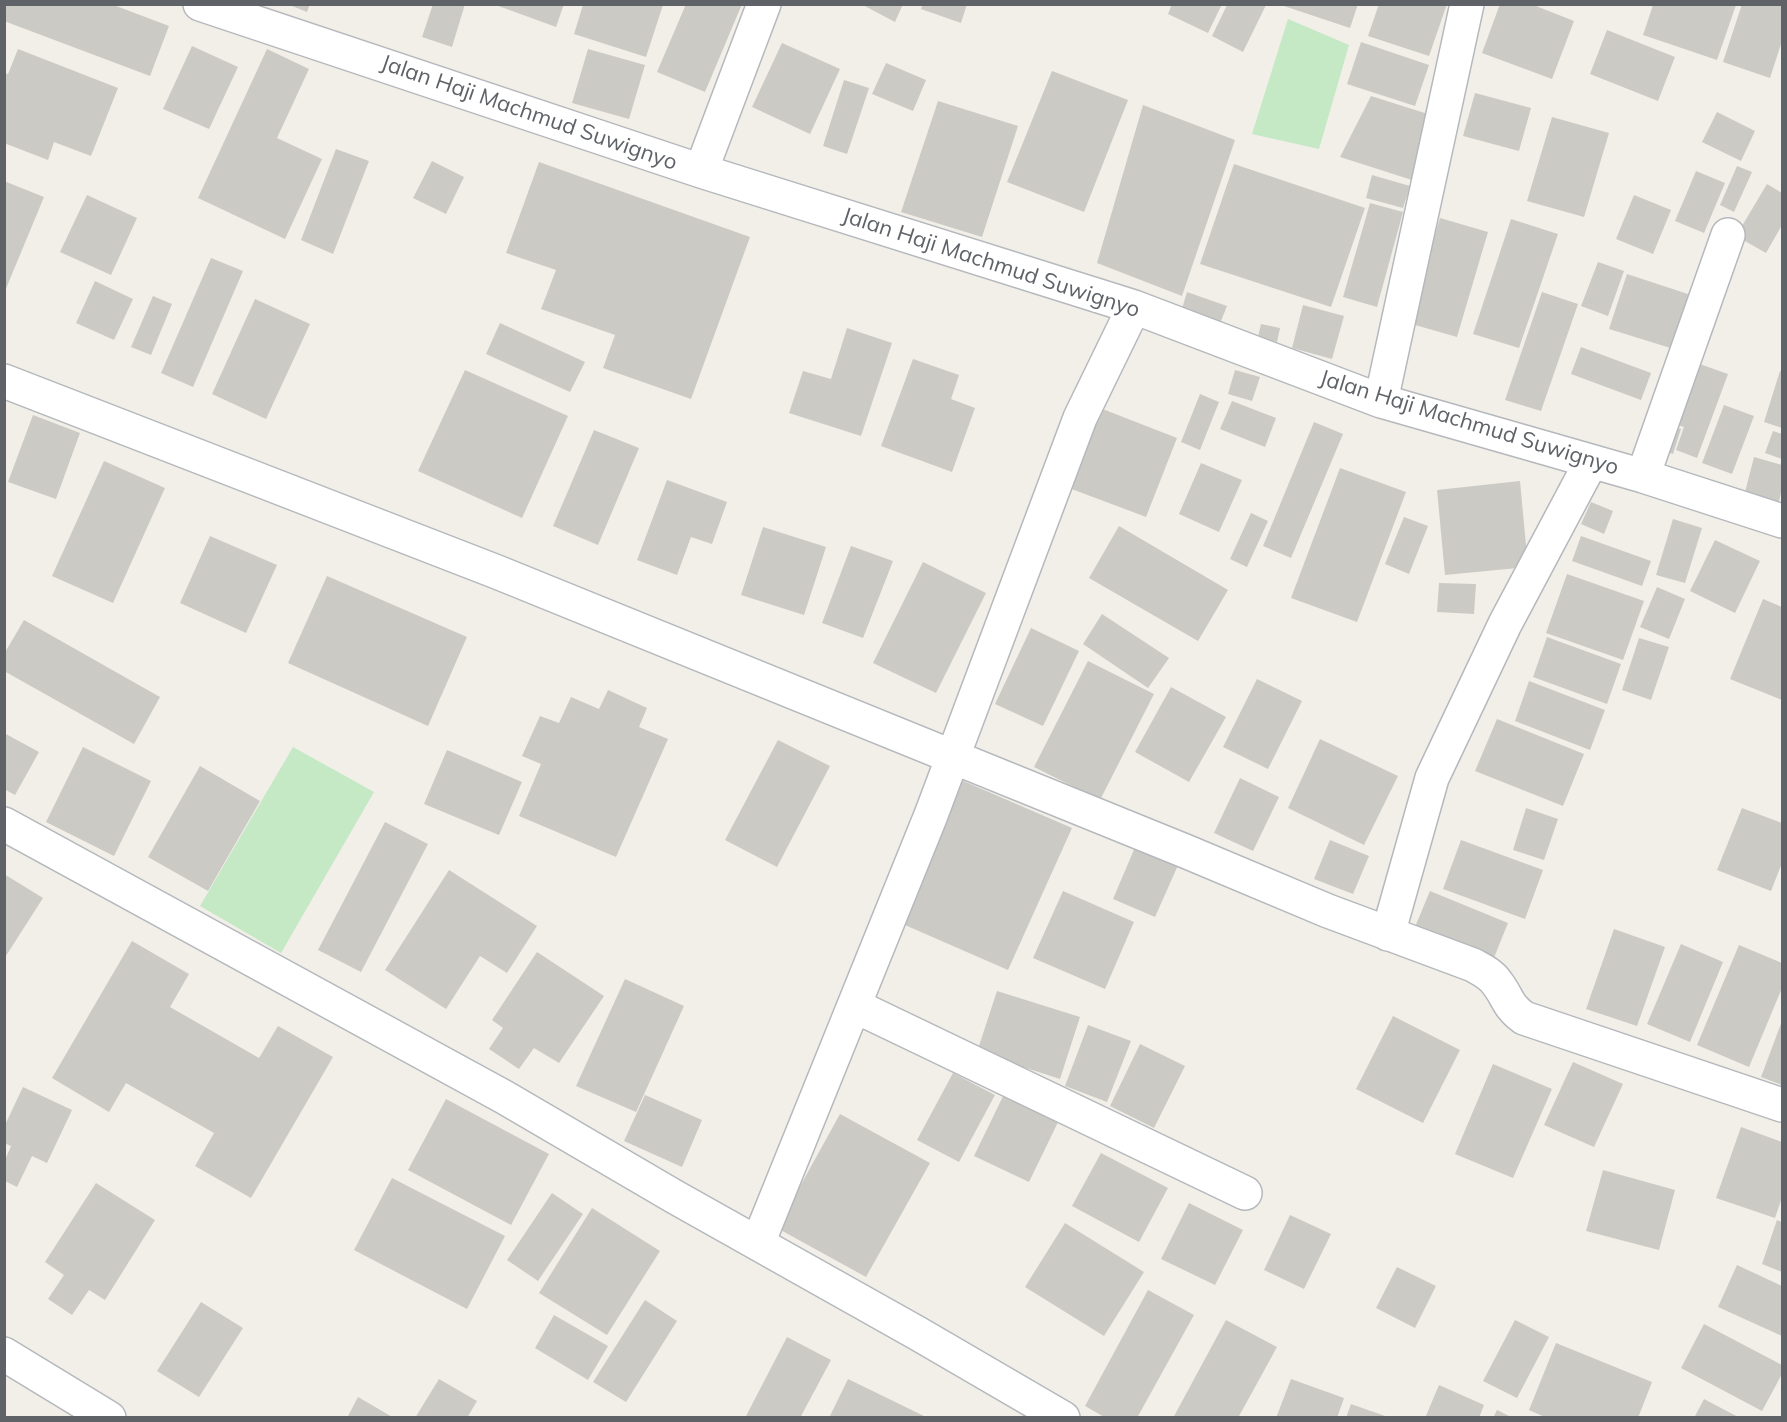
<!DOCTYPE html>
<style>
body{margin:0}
#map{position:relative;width:1787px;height:1422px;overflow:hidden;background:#f1efe8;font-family:Mulish,sans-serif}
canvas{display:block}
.frame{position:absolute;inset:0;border:6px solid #5f6368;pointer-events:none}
</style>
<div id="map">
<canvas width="1787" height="1422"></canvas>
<div class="frame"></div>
</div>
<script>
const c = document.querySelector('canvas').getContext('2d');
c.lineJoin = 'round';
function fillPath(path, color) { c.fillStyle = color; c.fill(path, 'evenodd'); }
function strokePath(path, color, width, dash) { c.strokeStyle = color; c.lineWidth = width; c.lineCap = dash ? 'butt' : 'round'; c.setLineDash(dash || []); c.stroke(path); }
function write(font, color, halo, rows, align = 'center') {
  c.font = font + ' Mulish,sans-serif'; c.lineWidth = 6; c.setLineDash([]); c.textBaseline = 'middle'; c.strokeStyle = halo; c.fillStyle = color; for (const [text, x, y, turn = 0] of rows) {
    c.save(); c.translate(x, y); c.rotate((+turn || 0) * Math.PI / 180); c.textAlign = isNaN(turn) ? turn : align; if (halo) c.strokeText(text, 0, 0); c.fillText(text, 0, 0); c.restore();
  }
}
fillPath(new Path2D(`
 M1288 19 1349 45 1319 149 1252 134Z
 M293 747 374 792 281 953 200 906Z`), '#c5e8c5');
fillPath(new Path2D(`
 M4 4H111L169 26 150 76 4 21Z
 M287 4H310L307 12Z
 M433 4H465L452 47 422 37Z
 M493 4H564L556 27Z
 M686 4H742L705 92 657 72Z
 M861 4H903L895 22Z
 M923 4H967L961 23 921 9Z
 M1172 4H1222L1208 33 1168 14Z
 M1278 4H1358L1350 28Z
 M1379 4H1447L1429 56 1368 36Z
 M1500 4H1531L1574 21 1552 79 1482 53Z
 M1742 4H1782V41L1770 78 1723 62Z
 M583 5H663L646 57 574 34Z
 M1227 5H1266L1243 52 1212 36Z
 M1653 5H1736L1717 60 1643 35Z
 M1607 30 1675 57 1658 101 1590 74Z
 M1361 42 1429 65 1415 106 1347 84Z
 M782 43 840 69 810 134 752 107Z
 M192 46 238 67 209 129 163 109Z
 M18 49 118 88 91 156 54 142 48 160 4 143V73L8 74Z
 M267 49 309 69 277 138 322 159 285 239 198 198Z
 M588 49 645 65 629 119 572 103Z
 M886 63 926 80 913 111 872 94Z
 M1052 71 1128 100 1084 212 1007 182Z
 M844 80 869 88 847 154 823 146Z
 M1475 93 1531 108 1519 151 1463 136Z
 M1371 96 1428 114 1412 180 1340 157Z
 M938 101 1018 126 982 237 901 212Z
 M1143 105 1235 140 1182 296 1097 263Z
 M1717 112 1755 131 1741 161 1702 142Z
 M1552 117 1609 133 1584 217 1527 201Z
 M336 149 369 161 333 254 301 240Z
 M432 161 464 177 446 214 413 198Z
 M539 162 750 237 691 399 603 368 615 335 541 309 556 270 506 253Z
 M1234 164 1365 208 1331 307 1200 264Z
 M1737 166 1752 172 1734 212 1720 205Z
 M1696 171 1725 183 1704 233 1675 221Z
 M1372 175 1410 186 1403 208 1366 198Z
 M4 181 44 197 5 291H4Z
 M1767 184 1782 193V225L1766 253 1736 236Z
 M87 195 137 218 111 275 60 252Z
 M1634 195 1671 210 1653 254 1616 239Z
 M1370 203 1403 212 1377 307 1343 297Z
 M1440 218 1488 232 1457 337 1408 323Z
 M1511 219 1558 234 1519 348 1473 334Z
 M211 258 243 271 193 387 161 373Z
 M1598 262 1624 271 1608 316 1581 306Z
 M1627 274 1694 296 1677 350 1609 329Z
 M95 281 133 299 114 340 76 323Z
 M1187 292 1227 306 1219 326 1181 312Z
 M1542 292 1578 304 1541 411 1505 400Z
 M153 296 172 304 151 355 131 347Z
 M255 299 310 324 266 419 212 394Z
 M1303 305 1344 316 1332 359 1292 348Z
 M500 323 585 362 570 392 486 354Z
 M1261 324 1280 328 1277 342 1258 337Z
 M847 328 892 343 861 436 789 413 803 371 831 379Z
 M1581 347 1651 373 1641 400 1571 374Z
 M913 359 959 375 951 399 975 408 952 472 881 446Z
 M1694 362 1728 374 1697 458 1676 450 1684 427 1672 423Z
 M465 370 568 416 522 518 418 471Z
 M1235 370 1260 377 1252 401 1228 394Z
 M1780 371H1782V428L1764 422Z
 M1200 394 1219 402 1200 450 1181 442Z
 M1232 401 1276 418 1265 447 1220 429Z
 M1724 405 1754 416 1732 474 1702 463Z
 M1100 408 1177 438 1146 517 1069 488Z
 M33 415 80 433 56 499 8 482Z
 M1314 422 1343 434 1291 558 1263 546Z
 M1666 424 1681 429 1673 454 1657 449Z
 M594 430 639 448 598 545 553 526Z
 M1773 431 1782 434V459L1765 453Z
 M1754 457 1782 465V488L1778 506 1744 496Z
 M104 461 165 488 113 603 52 576Z
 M1201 463 1242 480 1219 532 1179 514Z
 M1340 468 1406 492 1357 622 1291 598Z
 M667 480 727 502 712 544 691 537 677 575 637 560Z
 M1520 481 1528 567 1445 575 1437 490Z
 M1591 502 1613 511 1604 534 1581 524Z
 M1251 513 1268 521 1247 567 1230 559Z
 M1404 517 1428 526 1409 574 1385 564Z
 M1673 519 1702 528 1685 583 1656 575Z
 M1119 526 1228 590 1198 641 1089 578Z
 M763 527 826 547 804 615 741 595Z
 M210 536 277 565 246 633 180 603Z
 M1581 536 1651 561 1642 586 1572 561Z
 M1715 540 1760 561 1735 613 1690 591Z
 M851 546 893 561 863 638 822 623Z
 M923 562 986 593 936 693 873 663Z
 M1567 574 1644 601 1623 660 1546 633Z
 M327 576 467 637 428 726 288 663Z
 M1439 583 1476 584 1474 614 1437 612Z
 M1657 587 1685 599 1669 639 1640 627Z
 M1763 599 1782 607V700L1730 679Z
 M1102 614 1169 658 1148 688 1083 644Z
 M24 620 160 697 134 744 4 671V654Z
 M1031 628 1079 651 1043 726 995 704Z
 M1547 637 1621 664 1607 704 1533 677Z
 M1639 638 1669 647 1651 700 1622 690Z
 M1088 661 1154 694 1100 800 1034 767Z
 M1257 679 1302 701 1268 769 1223 747Z
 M1529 681 1605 710 1590 750 1515 721Z
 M1171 687 1226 717 1189 782 1135 752Z
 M608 690 647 708 639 727 668 739 616 857 519 816 541 764 522 756 540 716 559 723 571 697 599 709Z
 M1497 719 1584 754 1563 806 1475 771Z
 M4 733 39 752 15 795 4 789Z
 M1320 739 1398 776 1364 845 1288 808Z
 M778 740 830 766 777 867 725 840Z
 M83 747 151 781 114 856 46 822Z
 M447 750 522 782 499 835 424 804Z
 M200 766 260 801 208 891 148 857Z
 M1240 778 1279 797 1253 851 1214 833Z
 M961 780 1072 828 1008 970 898 922Z
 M1526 808 1558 819 1544 860 1513 850Z
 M1742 808 1782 823V863L1771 891 1717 870Z
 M385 822 428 844 361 972 318 950Z
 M1330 840 1369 856 1353 894 1314 879Z
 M1461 840 1543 870 1525 919 1443 889Z
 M1136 845 1179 863 1155 917 1113 899Z
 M449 870 537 926 507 973 480 956 446 1009 385 970Z
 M4 874 43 898 4 959Z
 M1063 891 1134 922 1105 989 1033 958Z
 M1430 891 1508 923 1491 965 1412 934Z
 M1614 929 1665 947 1637 1026 1586 1009Z
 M132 941 189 974 170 1007 259 1058 278 1026 333 1057 251 1198 195 1166 214 1133 126 1083 109 1112 52 1078Z
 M1681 944 1723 962 1690 1042 1647 1024Z
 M1739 945 1782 963V988L1749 1067 1697 1045Z
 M537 952 604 996 559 1063 534 1048 519 1069 489 1049 503 1028 492 1020Z
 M625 979 684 1006 636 1112 576 1086Z
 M997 991 1080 1017 1060 1079 977 1052Z
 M1393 1016 1460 1050 1423 1123 1356 1089Z
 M1782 1021V1085L1761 1077Z
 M1088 1025 1131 1041 1107 1102 1065 1086Z
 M1140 1044 1185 1066 1154 1128 1110 1106Z
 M1573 1062 1623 1084 1594 1147 1544 1125Z
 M1493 1064 1552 1089 1513 1178 1455 1154Z
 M953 1073 995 1095 959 1162 917 1140Z
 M23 1087 72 1110 47 1163 32 1156 17 1187 5 1181V1160L11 1146 4 1143V1127Z
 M1007 1088 1062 1114 1029 1182 974 1156Z
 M645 1095 702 1120 682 1167 624 1141Z
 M446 1099 549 1154 511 1225 408 1170Z
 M840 1114 930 1163 866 1277 777 1228Z
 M1741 1127 1782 1142V1197L1775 1218 1716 1198Z
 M1101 1153 1168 1188 1139 1242 1072 1206Z
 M1603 1170 1675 1190 1659 1250 1586 1231Z
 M392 1178 505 1236 467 1309 354 1250Z
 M96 1183 155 1220 105 1300 89 1290 72 1315 48 1299 64 1275 45 1262Z
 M552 1193 583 1214 538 1281 507 1260Z
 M1189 1203 1243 1230 1215 1285 1161 1259Z
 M592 1208 660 1251 607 1335 539 1293Z
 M1290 1215 1331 1234 1304 1289 1264 1270Z
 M1777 1220 1782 1222V1272L1762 1264Z
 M1065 1223 1144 1272 1104 1336 1025 1287Z
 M1737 1265 1782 1286V1336L1718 1307Z
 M1397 1267 1436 1286 1415 1328 1376 1308Z
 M1148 1290 1194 1315 1137 1418H1106L1085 1406Z
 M645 1300 677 1321 626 1402 593 1382Z
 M201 1302 243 1328 199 1397 157 1371Z
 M554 1315 608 1346 588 1380 535 1348Z
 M1226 1320 1277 1347 1238 1418H1173Z
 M1515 1320 1549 1337 1517 1398 1483 1381Z
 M1704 1324 1782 1365V1374L1762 1411 1681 1368Z
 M787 1337 831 1360 800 1418H745Z
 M1556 1343 1652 1382 1638 1418H1547L1529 1410Z
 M439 1379 477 1401 467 1418H415Z
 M848 1379 924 1416V1418H829Z
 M1291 1379 1344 1398 1337 1418H1276Z
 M1439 1385 1484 1405 1479 1418H1425Z
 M358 1397 394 1418H347Z
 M1704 1399 1740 1418H1694Z
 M1351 1404 1388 1417 1387 1418H1346Z
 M1497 1410 1513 1418H1493Z`), '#cccac5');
const minor = new Path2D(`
 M200 4 701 171 1134 307 1381 401 1643 476 1782 521
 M701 171 764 4
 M4 381 497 572 1185 851 1328 911 1473 965C1482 970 1491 974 1497 983 1508 997 1507 1006 1524 1018L1782 1105
 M1381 401 1467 4
 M1643 476 1728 235
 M4 824 504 1097 675 1197 917 1333 1063 1418
 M1388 934 1432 778 1505 624 1591 462
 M855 1006 1245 1193
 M758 1243 931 815 1080 418 1134 307
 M4 1354 109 1418`);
strokePath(minor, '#b5b8bc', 36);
strokePath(minor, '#fff', 33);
write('22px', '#5f6368', '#fff', [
 ["Jalan Haji Machmud Suwignyo",529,113,19],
 ["Jalan Haji Machmud Suwignyo",991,263,18],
 ["Jalan Haji Machmud Suwignyo",1469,423,17]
]);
</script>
